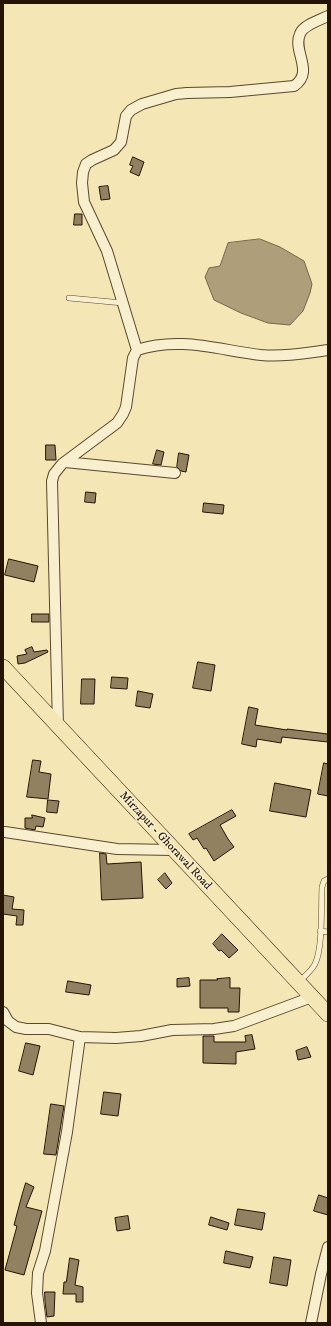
<!DOCTYPE html>
<style>
body{margin:0}
#map{position:relative;width:331px;height:1326px;overflow:hidden;background:#f4e6b5;font-family:"IM FELL DW Pica",serif}
canvas{display:block}
.frame{position:absolute;inset:0;border:4px solid #251304;pointer-events:none}
</style>
<div id="map">
<canvas width="331" height="1326"></canvas>
<div class="frame"></div>
</div>
<script>
const c = document.querySelector('canvas').getContext('2d');
c.lineJoin = 'round';
function fillPath(path, color) { c.fillStyle = color; c.fill(path, 'evenodd'); }
function strokePath(path, color, width, dash) { c.strokeStyle = color; c.lineWidth = width; c.lineCap = dash ? 'butt' : 'round'; c.setLineDash(dash || []); c.stroke(path); }
function write(font, color, halo, rows, align = 'center') {
  c.font = font + ' "IM FELL DW Pica",serif'; c.lineWidth = 3; c.setLineDash([]); c.textBaseline = 'middle'; c.strokeStyle = halo; c.fillStyle = color; for (const [text, x, y, turn = 0] of rows) {
    c.save(); c.translate(x, y); c.rotate((+turn || 0) * Math.PI / 180); c.textAlign = isNaN(turn) ? turn : align; if (halo) c.strokeText(text, 0, 0); c.fillText(text, 0, 0); c.restore();
  }
}
const water = new Path2D(`
 M260 239 280 247 304 261 312 284 310 293 303 311 290 325 268 323 241 313 214 300 205 277 209 268 220 266 228 243Z`);
fillPath(water, '#ae9e79');
strokePath(water, '#77664a', 1);
const building = new Path2D(`
 M133 157 144 162 139 176 130 172 133 166 130 165Z
 M108 186 110 199 101 200 99 187Z
 M75 214H82V225H74Z
 M46 445H55L56 460H46Z
 M157 450 164 452 161 465 153 464Z
 M179 453 189 455 186 472 181 471 177 467Z
 M86 492 96 493 95 503 85 502Z
 M204 503 224 505 223 514 203 512Z
 M9 559 38 566 34 582 5 575Z
 M32 614H49V622H32Z
 M32 647 34 652 47 650 48 652 25 663 18 664 17 656 27 654 25 650Z
 M198 662 215 665 211 691 193 688Z
 M112 677 128 678 127 689 111 688Z
 M82 679H95L94 704H81Z
 M138 691 153 694 150 708 136 706Z
 M249 707 258 709 255 725 287 730V729L328 734V742L282 737 281 743 257 739 256 747 242 744Z
 M33 760 41 761 39 772 51 774 48 799 27 797Z
 M324 763 328 764V796L318 794Z
 M275 783 311 790 306 817 270 811Z
 M48 800 59 801 57 813 47 812Z
 M232 810 236 816 220 825 228 839 234 847 214 861 206 848 204 849 197 838 193 840 189 834Z
 M32 815 45 818 43 827 36 826 35 830 25 828V818H32Z
 M100 853 106 854 107 864 141 862 143 898 102 900Z
 M165 873 172 883 166 889 158 880Z
 M3 895 14 897 12 909 24 910 23 925H16L17 916 3 914Z
 M222 934 238 950 229 958 221 950 219 951 213 944Z
 M189 978 190 986 177 987V979Z
 M230 978V988H240L239 1012H228V1008H200V980H218L217 979Z
 M68 981 91 985 89 995 66 992Z
 M252 1035 255 1049 236 1052V1064L203 1063V1036H214V1042H246L245 1036Z
 M26 1043 40 1046 33 1075 19 1071Z
 M307 1047 311 1057 298 1060 296 1051Z
 M104 1092 121 1094 118 1116 101 1114Z
 M51 1104 64 1106 56 1155 44 1154Z
 M26 1183 34 1187 26 1207 42 1211 24 1275 5 1270 17 1226 14 1225 22 1195Z
 M319 1195 328 1198V1215L314 1211Z
 M238 1209 265 1213 262 1230 235 1225Z
 M128 1216 130 1229 117 1231 115 1218Z
 M211 1217 229 1223 227 1230 209 1225Z
 M226 1251 253 1257 250 1268 224 1263Z
 M274 1257 291 1260 287 1286 270 1283Z
 M70 1258 79 1260 75 1285 83 1287V1302H76V1294H63L64 1282H66Z
 M45 1292H55L54 1316 47 1317 45 1302Z`);
fillPath(building, '#918160');
strokePath(building, '#251304', 1);
const service = new Path2D(`
 M69 298 123 303
 M320 931 328 932
 M300 981C305 976 312 970 315 964 323 948 321 906 322 887L324 881 328 879`);
const minor = new Path2D(`
 M137 350 107 251 84 202 82 183 83 172 86 164 92 160 114 150 121 142 126 116 131 110 142 104 176 94 187 93 230 92 294 86C315 72 292 51 300 34 303 25 320 20 328 16
 M65 462 175 473
 M58 726 52 481 54 474 62 464 117 423 123 414 126 407 133 358 137 350C180 336 218 350 261 355 283 357 306 353 328 350
 M5 832 117 849 173 850
 M3 1012 8 1021 16 1027 26 1029H49L80 1037 116 1038 141 1036 172 1030 214 1029 234 1026 312 997
 M41 1323 37 1293 38 1273 45 1251 67 1132 80 1037
 M311 1323 321 1274 328 1247`);
const primary = new Path2D(`
 M3 667 328 1014`);
strokePath(service, '#594830', 6);
strokePath(minor, '#594830', 12);
strokePath(primary, '#251304', 16);
strokePath(service, '#f8efcf', 5);
strokePath(minor, '#f8efcf', 10);
strokePath(primary, '#f4e6b5', 15);
write('12px', '#251304', '#f8efcf', [
 ["Mirzapur - Ghorawal Road",165,841,47]
]);
</script>
